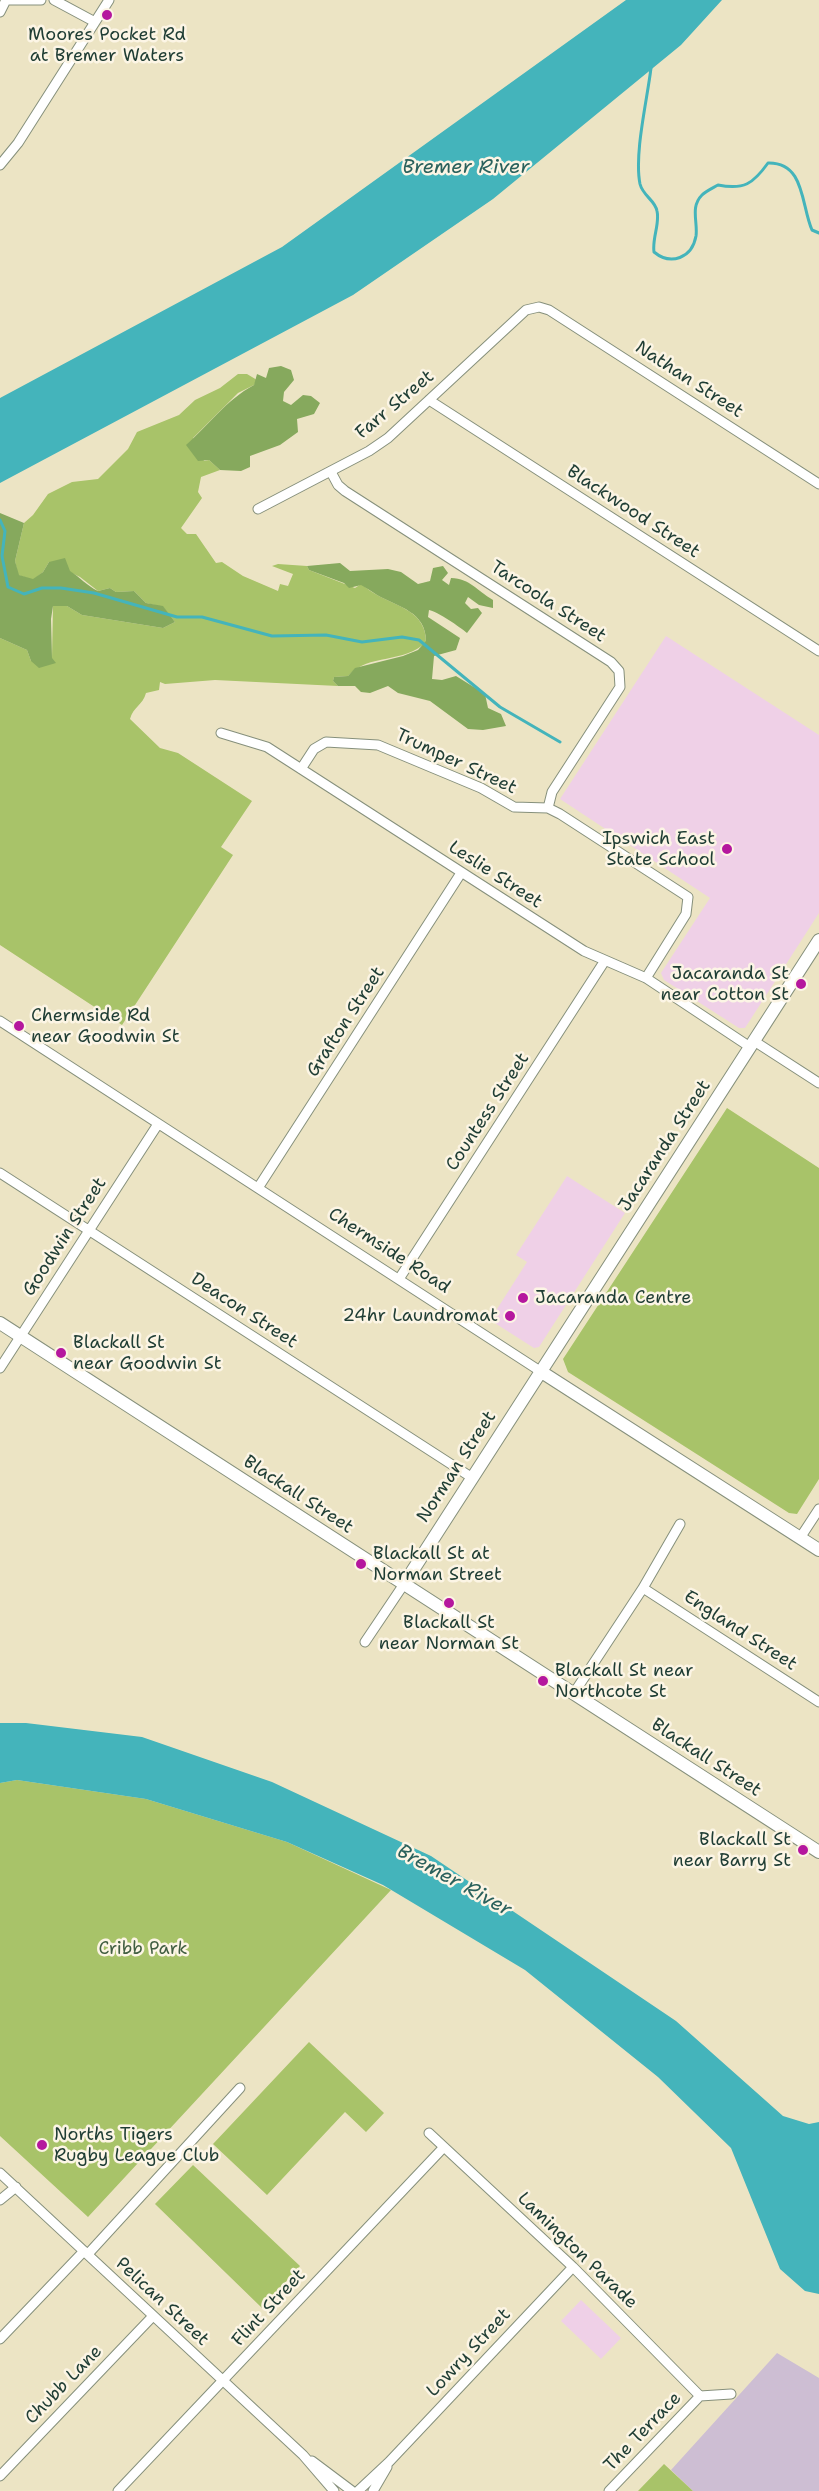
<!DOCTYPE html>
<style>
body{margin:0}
canvas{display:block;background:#ece4c4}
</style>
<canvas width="819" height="2491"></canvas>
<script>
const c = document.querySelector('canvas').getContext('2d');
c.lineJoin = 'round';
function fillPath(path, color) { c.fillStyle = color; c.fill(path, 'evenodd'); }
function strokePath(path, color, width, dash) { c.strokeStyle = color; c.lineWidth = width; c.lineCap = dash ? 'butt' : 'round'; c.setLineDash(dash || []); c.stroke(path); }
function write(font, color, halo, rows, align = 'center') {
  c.font = font + ' "Shantell Sans",sans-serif'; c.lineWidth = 5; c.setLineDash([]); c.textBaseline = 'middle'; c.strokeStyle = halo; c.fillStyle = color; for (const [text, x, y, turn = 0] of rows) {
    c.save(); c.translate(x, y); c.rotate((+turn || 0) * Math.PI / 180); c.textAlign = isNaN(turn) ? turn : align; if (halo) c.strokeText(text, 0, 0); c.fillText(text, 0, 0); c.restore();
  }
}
fillPath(new Path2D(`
 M666 636 819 735V913L745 1028H739L664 980 661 973 710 898 560 799Z
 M567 1176 625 1213 539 1347 534 1348 490 1320 527 1262 516 1255Z
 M581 2300 621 2338 601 2359 561 2321Z`), '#efd0e7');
fillPath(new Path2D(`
 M777 2353 819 2378V2491H693L671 2470Z`), '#cdbed3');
fillPath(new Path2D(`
 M238 374H247L257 380 254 385 238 393 193 438 204 461 209 460 220 470 201 477 198 492 202 498 181 528 187 534H196L216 563 222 562 243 576 278 591 280 584 288 586 293 574 272 566 278 564 307 566 309 570 355 588 361 584C367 588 371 592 377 595 399 607 426 612 426 642 405 664 368 653 348 676L334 677 333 681 338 686 215 680 165 684 160 682 159 690 146 693C143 705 133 707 130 719L160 748 178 753 252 801 221 847 233 855 122 1025 0 945V638L27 650 31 661 52 658 53 606H67L82 615 163 628 175 622 163 607 146 603 134 591 116 592 110 588 98 591 80 577 49 562 43 572 33 580 18 575 15 561 24 523 33 515 48 494 72 482 98 479 128 449 137 432 179 415 195 400 220 388Z
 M727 1108 819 1168V1479L797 1514 789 1513 568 1372 563 1359Z
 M17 1780 146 1799 287 1842 391 1890 88 2217 0 2136V1783Z
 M309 2042 384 2113 366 2132 345 2112 267 2195 213 2144Z
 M193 2165 300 2266 262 2308 155 2204Z
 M664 2464 693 2491H638Z`), '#a8c369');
fillPath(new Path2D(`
 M281 366 291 370 294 380 284 392 283 401 291 405 303 395 311 396 320 403 314 414 297 419 298 432 280 445 250 456V467L241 471 220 470 209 460 198 461 186 445C209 425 226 400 254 385L257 374 266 378 269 368Z
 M0 513 24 523 15 561 19 575 33 579 43 572 49 562 65 558 70 571C80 577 87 586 98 591L110 588 116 592 134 591 146 603 163 606 175 622 163 628 82 615 67 606H53L51 619 52 658 56 663 39 668 31 661 27 650 0 638Z
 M340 563 350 571 388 569 401 572 418 584 430 581 433 568 443 566 448 573 442 580 449 585 451 578C471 579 476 590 493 600V608L479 605 468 597 465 603 471 609 478 608 482 613 467 633C460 627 438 612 429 610L428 617 460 638 456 650 434 656 432 679 442 680 456 676 485 694 488 708 501 714 506 726 483 730 468 729 430 701 398 693 388 686 370 693 361 692 355 686H338L333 681 334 677 348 676 355 668 403 656 418 650 426 641C426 612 399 607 377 595 372 592 367 588 361 585L349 588 344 583 309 570 307 566Z`), '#86a95d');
fillPath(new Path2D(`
 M626 0H722L681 45 493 199 353 295 0 483V398L282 247Z
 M0 1723H26L142 1737 272 1782 431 1856 676 2021 783 2116 809 2124 819 2122V2294L805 2291 780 2269 731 2148 658 2077 525 1970 383 1885 287 1842 146 1799 17 1780 0 1783Z`), '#44b4bb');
strokePath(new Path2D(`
 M651 68C647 101 634 154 640 184 643 196 655 200 657 211 660 224 652 238 654 252 671 266 692 258 696 236 698 222 690 207 702 195 706 191 713 188 718 185 744 190 753 184 768 163 805 162 801 205 812 230L819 233
 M0 520 5 531 2 556 8 587 24 594 42 588H61L94 593 177 617H202L272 636 326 635 362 642 402 637 419 640 500 707 560 742`), '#44b4bb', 3);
const minor = new Path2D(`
 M6 0H41
 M54 0 95 22
 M0 12 6 0
 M0 165 18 143 109 0
 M429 400 819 651
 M331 472 338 485 345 491 611 662 619 671 620 687 552 792 548 808
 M258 509 369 451 388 438 526 310 539 307 549 310 819 484
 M221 733 267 747 584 951 646 978 750 1047
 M301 769 314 749 326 742 378 745 481 788 514 807 548 808 560 814 688 897 686 914 646 978
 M0 1021 540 1371
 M754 1041 819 1083
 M0 1173 471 1477
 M258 1188 461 873
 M399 1279 604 962
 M0 1368 158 1124
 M800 1538 819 1509
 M643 1588 819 1702
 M365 1642 404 1584
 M574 1693 643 1588 680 1524
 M429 2133 573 2267 700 2396
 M0 2173 303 2455 334 2491
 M0 2200 16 2187
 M88 2254 240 2088
 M0 2339 84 2251
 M700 2396 731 2394
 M312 2461 352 2491
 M0 2476 153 2316
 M118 2491 444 2147
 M358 2491 389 2462 573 2267
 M373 2491 387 2467
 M609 2491 700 2396`);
const tertiary = new Path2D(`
 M0 1323 819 1852
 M540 1371 819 1550
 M404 1584 819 940`);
strokePath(minor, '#86907c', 11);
strokePath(tertiary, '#86907c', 14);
strokePath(minor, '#fff', 9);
strokePath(tertiary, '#fff', 12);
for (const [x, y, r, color] of [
 [107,15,6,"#b5179e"],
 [727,849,6,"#b5179e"],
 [801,984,6,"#b5179e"],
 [19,1026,6,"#b5179e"],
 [523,1298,6,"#b5179e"],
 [510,1316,6,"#b5179e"],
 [61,1353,6,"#b5179e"],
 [361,1564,6,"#b5179e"],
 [449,1603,6,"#b5179e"],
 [543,1681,6,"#b5179e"],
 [803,1850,6,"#b5179e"],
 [42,2145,6,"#b5179e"]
]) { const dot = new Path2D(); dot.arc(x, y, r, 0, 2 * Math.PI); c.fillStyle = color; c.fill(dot); strokePath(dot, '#fcf5e5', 2); }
write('18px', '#1f3d34', '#fcf5e5', [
 ["Moores Pocket Rd",107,35,"center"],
 ["at Bremer Waters",107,56,"center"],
 ["Ipswich East",715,839,"right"],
 ["State School",715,860,"right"],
 ["Jacaranda St",789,974,"right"],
 ["near Cotton St",789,995,"right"],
 ["Chermside Rd",31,1016],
 ["near Goodwin St",31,1037],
 ["Jacaranda Centre",535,1298],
 ["24hr Laundromat",498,1316,"right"],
 ["Blackall St",73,1343],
 ["near Goodwin St",73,1364],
 ["Blackall St at",373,1554],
 ["Norman Street",373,1575],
 ["Blackall St",449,1623,"center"],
 ["near Norman St",449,1644,"center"],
 ["Blackall St near",555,1671],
 ["Northcote St",555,1692],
 ["Blackall St",791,1840,"right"],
 ["near Barry St",791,1861,"right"],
 ["Norths Tigers",54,2135],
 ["Rugby League Club",54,2156]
], 'left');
write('18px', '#1f3d34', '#fcf5e5', [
 ["Nathan Street",689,380,33],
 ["Farr Street",395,405,-40],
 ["Blackwood Street",633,512,33],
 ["Tarcoola Street",548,602,33],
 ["Trumper Street",456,762,25],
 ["Leslie Street",495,875,33],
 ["Grafton Street",346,1022,-57],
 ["Countess Street",488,1112,-57],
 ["Jacaranda Street",665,1146,-57],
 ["Goodwin Street",65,1237,-57],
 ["Chermside Road",389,1251,33],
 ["Deacon Street",244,1311,33],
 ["Norman Street",457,1467,-57],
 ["Blackall Street",298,1495,33],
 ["England Street",740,1631,33],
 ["Blackall Street",706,1758,33],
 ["Lamington Parade",577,2251,44],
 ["Pelican Street",162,2302,43],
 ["Flint Street",269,2308,-47],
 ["Lowry Street",469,2353,-47],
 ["Chubb Lane",64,2385,-46],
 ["The Terrace",643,2432,-46]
]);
write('18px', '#415e41', '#fcf5e5', [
 ["Cribb Park",143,1949]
]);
write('italic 20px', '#2a615c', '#fcf5e5', [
 ["Bremer River",466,168],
 ["Bremer River",454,1881,29]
]);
</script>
